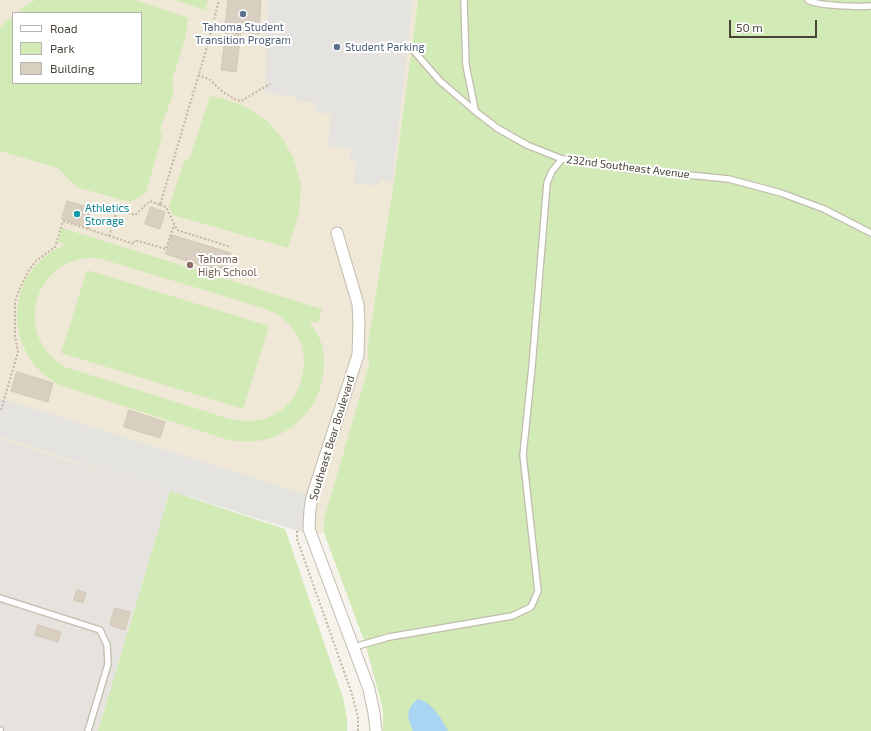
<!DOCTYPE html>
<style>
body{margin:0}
#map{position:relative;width:871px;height:731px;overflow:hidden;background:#f6f3ec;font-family:"Exo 2",sans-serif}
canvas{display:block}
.legend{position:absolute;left:12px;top:12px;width:130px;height:72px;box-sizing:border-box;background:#fff;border:1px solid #b7b4b0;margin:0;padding:5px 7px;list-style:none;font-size:12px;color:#4b4439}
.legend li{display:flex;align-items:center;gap:8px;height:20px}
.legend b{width:20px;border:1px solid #b7b4b0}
.scale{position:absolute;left:729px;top:20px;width:88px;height:18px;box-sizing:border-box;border:2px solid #4b4439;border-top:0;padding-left:5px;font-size:12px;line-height:14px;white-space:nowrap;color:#4b4439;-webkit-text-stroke:3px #fff;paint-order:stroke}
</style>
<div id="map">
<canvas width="871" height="731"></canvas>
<ul class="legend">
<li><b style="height:5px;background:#fff"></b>Road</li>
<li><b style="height:11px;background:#d2eab5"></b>Park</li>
<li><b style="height:11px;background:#d8cfc1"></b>Building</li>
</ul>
<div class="scale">50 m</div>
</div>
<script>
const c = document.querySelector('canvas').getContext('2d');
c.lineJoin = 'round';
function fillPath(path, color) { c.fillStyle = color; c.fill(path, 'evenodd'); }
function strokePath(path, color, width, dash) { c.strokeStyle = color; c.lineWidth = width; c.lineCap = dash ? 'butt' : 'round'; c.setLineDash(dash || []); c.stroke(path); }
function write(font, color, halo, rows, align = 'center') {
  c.font = font + ' "Exo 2",sans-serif'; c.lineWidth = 4; c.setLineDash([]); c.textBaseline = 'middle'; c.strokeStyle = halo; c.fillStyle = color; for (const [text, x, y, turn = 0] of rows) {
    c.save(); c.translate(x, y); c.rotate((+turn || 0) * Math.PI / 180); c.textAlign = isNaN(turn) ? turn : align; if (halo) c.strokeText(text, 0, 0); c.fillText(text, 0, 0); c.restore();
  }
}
fillPath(new Path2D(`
 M0 439 170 491 98 731H0Z`), '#e6e2dd');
fillPath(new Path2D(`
 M0 0H418L394 181 367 350 369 365 324 519V533L313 535 0 439ZM13 13H141V83H13Z`), '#efe8d6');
fillPath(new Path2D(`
 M36 0H135L188 18 185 39 172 80 174 91 160 130 162 136 146 193 130 202 76 187 58 168 0 151V27L13 16V83H141V13H16L29 3Z
 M174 0H208L205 10Z
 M418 0H871V731H383V709L365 643 324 533V519L369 365 367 350 394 181Z
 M210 96 220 98 242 105 266 120 282 138 293 157 301 185 299 212 288 248 173 215 169 207 184 162 190 157Z
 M62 228 322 309 318 323 309 321C314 328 318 335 321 342 333 382 309 425 271 438 256 443 241 442 225 439L57 384C49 378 40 372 34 364 2 323 17 263 66 245L58 242ZM86 258H98L263 308C270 311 276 313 282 318 319 345 307 406 264 419 252 422 241 421 230 419L65 367C56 361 47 354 42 344 26 316 37 279 66 264 73 261 79 259 86 258Z
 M87 270 269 326 243 409 61 353Z
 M170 491 285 529 343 698 347 718V731H98Z`), '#d2eab5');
fillPath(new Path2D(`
 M268 0H413L392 182 380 180 379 186 354 183 356 162 350 161 351 149 328 146 331 114 315 112 316 103 295 101V97L265 93Z
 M0 398 312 496 301 532 0 437Z`), '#e5e3e0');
fillPath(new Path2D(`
 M418 699C433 703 441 718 448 731H413C407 716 405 710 418 699Z`), '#a9d4f2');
const building = new Path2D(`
 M228 0H261L259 34 241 32 236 72 221 70 226 31H225Z
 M67 201 92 208 86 227 62 219Z
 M151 207 165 212 160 229 145 224Z
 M172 235 231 253 224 273 166 254Z
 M17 372 53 383 48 402 11 391Z
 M129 410 165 422 160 438 124 427Z
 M77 590 86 593 83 603 74 600Z
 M115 608 130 612 125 630 110 625Z
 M38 625 61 632 58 642 35 635Z`);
fillPath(building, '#d8cfc1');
strokePath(building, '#d3c7b4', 1);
const service = new Path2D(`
 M464 0 466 65 475 110
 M808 0C817 6 858 7 871 6
 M413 50 440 81 475 111 497 128 527 145 562 159 627 169 729 179 781 193 824 209 871 233
 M0 598 100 630 107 645 108 664 88 731
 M354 647 389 637 512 616 531 607 538 591 523 455 532 367 547 183 552 171 562 159
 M0 730V731`);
const minor = new Path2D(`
 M337 233 358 304 359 323 358 355 312 497 310 509 309 529 369 689 374 713 376 731`);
strokePath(service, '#c2bbae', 8);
strokePath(minor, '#c2bbae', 13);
strokePath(new Path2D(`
 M198 75 209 79 223 92 236 100 241 101 270 84
 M160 205 166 207 177 230 231 247
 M105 206 135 215 150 201 160 205 209 40 219 0
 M91 221 112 227
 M88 229 93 213
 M109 236 117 211
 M1 410 18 352 15 336V302L19 290 29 270 36 261 55 247 63 221 134 244 135 240 166 249 174 225
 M297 531V539L352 694 358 717V731`), '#c4b79f', 2, [2, 2]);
strokePath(service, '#fff', 5.5);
strokePath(minor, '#fff', 11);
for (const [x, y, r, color] of [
 [243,14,4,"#5c6f8a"],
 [337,47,4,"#5c6f8a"],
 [77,214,4,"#0f9aa8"],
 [190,265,4,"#8d6e63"]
]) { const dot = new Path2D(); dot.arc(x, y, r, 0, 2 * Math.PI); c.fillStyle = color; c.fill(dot); strokePath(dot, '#fff', 1.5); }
write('11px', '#4e5e75', '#fff', [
 ["Tahoma Student",243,27],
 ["Transition Program",243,40],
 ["Student Parking",345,47,"left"]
]);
write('11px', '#4b4439', '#fff', [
 ["232nd Southeast Avenue",628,167,7],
 ["Southeast Bear Boulevard",332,438,-73]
]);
write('11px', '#0d838f', '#fff', [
 ["Athletics",85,208],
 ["Storage",85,221]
], 'left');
write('11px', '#785e54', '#fff', [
 ["Tahoma",198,259],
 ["High School",198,272]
], 'left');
</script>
